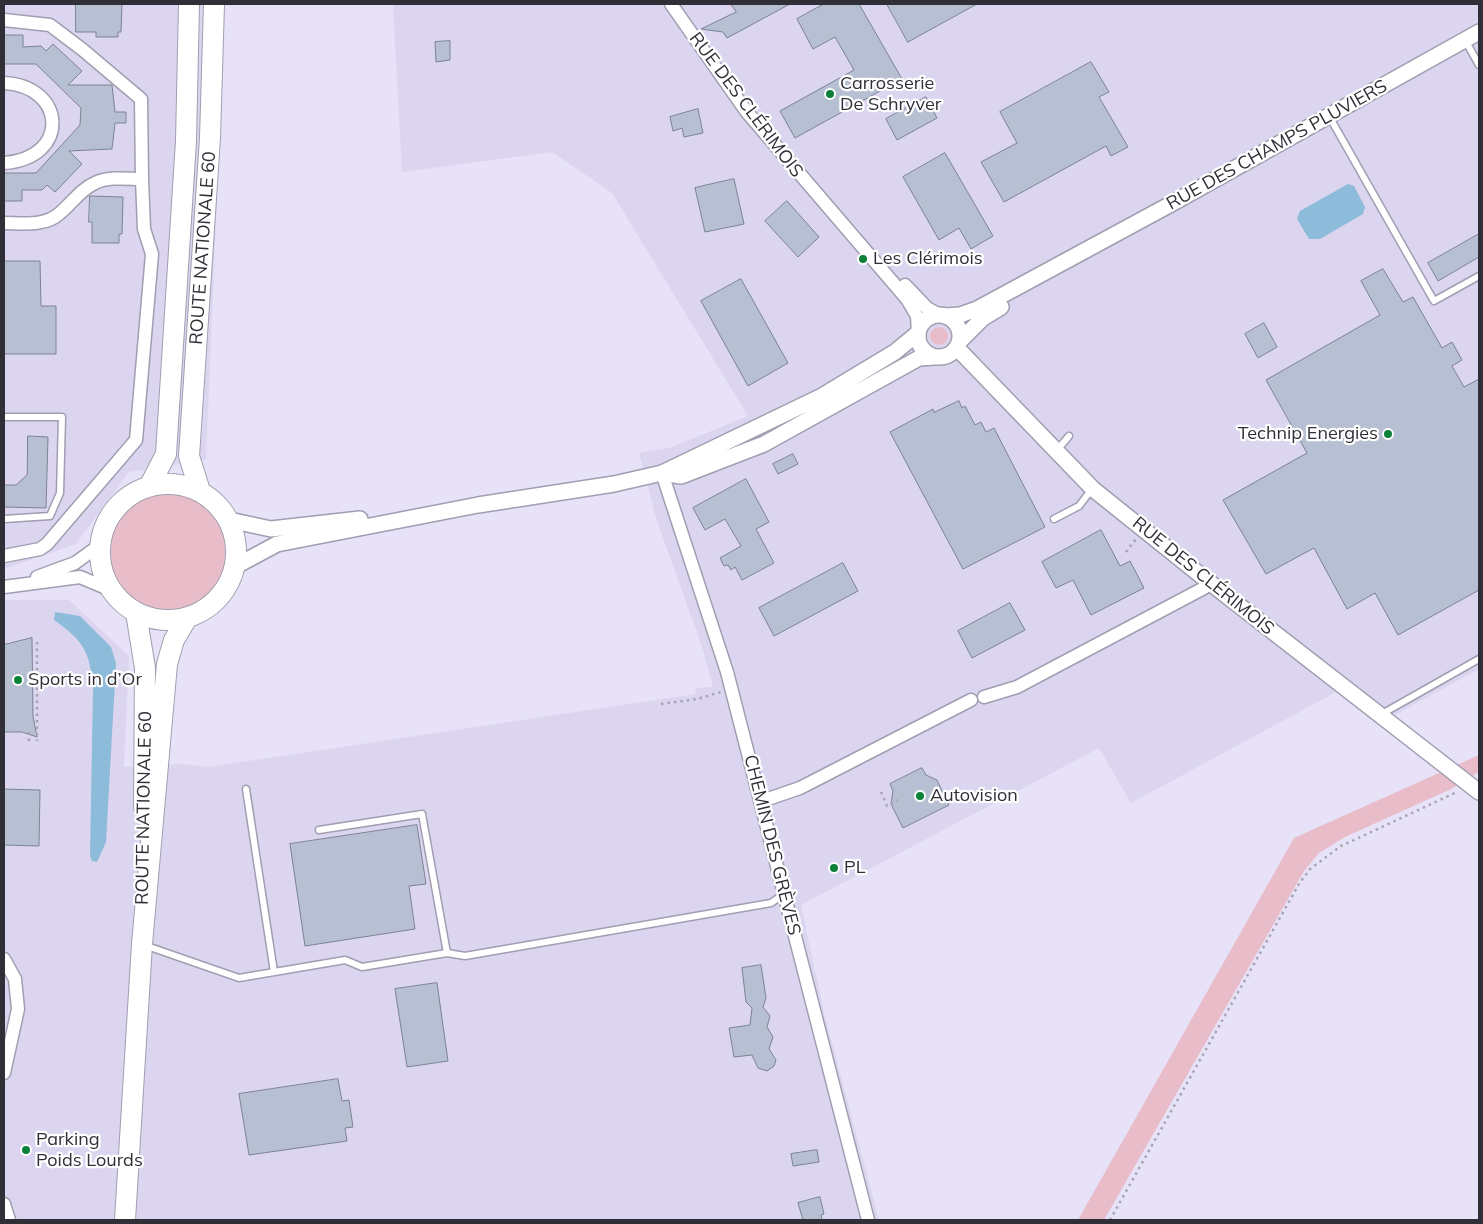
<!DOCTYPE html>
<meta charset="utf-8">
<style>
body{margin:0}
#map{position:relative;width:1483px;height:1224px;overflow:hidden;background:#e7e2f7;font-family:Mulish,sans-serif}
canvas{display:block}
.frame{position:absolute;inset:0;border:5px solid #302e36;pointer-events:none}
</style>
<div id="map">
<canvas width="1483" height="1224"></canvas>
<div class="frame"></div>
</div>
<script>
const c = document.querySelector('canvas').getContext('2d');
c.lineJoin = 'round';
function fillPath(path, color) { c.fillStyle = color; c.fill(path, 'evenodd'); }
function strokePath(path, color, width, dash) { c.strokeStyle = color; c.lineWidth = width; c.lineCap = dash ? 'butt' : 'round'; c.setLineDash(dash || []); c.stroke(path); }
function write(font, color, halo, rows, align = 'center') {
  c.font = font + ' Mulish,sans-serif'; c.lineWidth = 4.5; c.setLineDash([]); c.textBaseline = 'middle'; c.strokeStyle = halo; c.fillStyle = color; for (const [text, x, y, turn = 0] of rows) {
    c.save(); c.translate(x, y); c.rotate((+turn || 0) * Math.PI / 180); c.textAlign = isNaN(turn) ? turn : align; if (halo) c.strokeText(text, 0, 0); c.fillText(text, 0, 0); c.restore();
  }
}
fillPath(new Path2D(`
 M4 4H225L206 460 129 472 76 544 4 569Z
 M393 4H1479V669L1395 715 1351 684 1131 803 1099 748 801 905 824 1012 879 1220H4V600H69L129 656 124 767 182 764 208 767 696 694 695 688 713 687 702 647 656 518 639 453 669 448 748 416 612 193 552 152 402 172Z`), '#dcd5f0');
fillPath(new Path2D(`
 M930 336a9 9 0 1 1 18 0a9 9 0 1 1-18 0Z
 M110 552a59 59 0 1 1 118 0a59 59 0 1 1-118 0Z
 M1479 755V772L1451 789 1345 837 1319 853 1304 871 1104 1220H1078L1294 838Z`), '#e9bcca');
fillPath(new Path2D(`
 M1348 184 1354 186 1365 207 1363 214 1320 239H1309L1297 219 1300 211Z
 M55 612 80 616 111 647 116 663 106 842 97 862 92 861 90 856 93 688C90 652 84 641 54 620Z`), '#8dbbda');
const building = new Path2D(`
 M76 4H122L121 32H118V37H96V32H76Z
 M731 4H790L727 38 723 32 701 29 736 12Z
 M824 4H859L902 79 795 138 780 111 854 70 835 37 813 49 797 19Z
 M887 4H977L908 42Z
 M4 35H23V47L41 46 46 51 53 44 82 71 68 85H112L115 112H126V123H115L112 149 69 151 82 164 55 192 47 185 42 190H22V201H4V173H36L80 125 81 108 36 64H4Z
 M450 41V60L436 62 435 42Z
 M1091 62 1109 92 1099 97 1128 147 1111 156 1106 146 1004 202 981 162 1017 143 1000 112Z
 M926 97 937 118 897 140 886 119Z
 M698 109 703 133 684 137 682 128 673 131 670 117Z
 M945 153 993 236 971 249 959 228 939 240 903 177Z
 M734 179 744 224 705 232 695 188Z
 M90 196 123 197 122 234H119V243H92V222H89Z
 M787 201 819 237 798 257 765 221Z
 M1479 234V257L1438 281 1428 263Z
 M4 261H40L41 306H56V354H4Z
 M1383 269 1403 302 1413 297 1442 348 1452 342 1462 360 1452 366 1464 387 1479 379V590L1398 635 1375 593 1347 609 1314 548 1266 574 1223 500 1307 453 1266 380 1380 315 1361 281Z
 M741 279 788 363 748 386 701 301Z
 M1264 323 1277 347 1258 358 1245 334Z
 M959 401 962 408 965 406 975 425 981 422 986 432 994 428 1045 527 963 569 890 432 933 409 934 412Z
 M28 436 48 437 46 508 4 507V485H16L27 475Z
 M793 454 798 464 778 474 773 464Z
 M746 479 769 522 756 529 774 563 742 580 735 567 731 570 728 565 724 566 720 558 741 546 725 519 705 530 693 508Z
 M1101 530 1120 566 1130 561 1144 588 1091 615 1073 580 1056 588 1042 562Z
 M843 563 858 591 774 636 759 608Z
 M1010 603 1025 630 972 658 958 631Z
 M32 638 33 716 37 737 22 732H4V645Z
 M922 768 926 775 937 780 949 805 903 828 891 804 893 791 890 784Z
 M4 789 40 790 39 846 4 845Z
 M417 825 426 884 409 886 415 929 305 946 290 844Z
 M761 965 766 998 763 1007 770 1016 767 1027 773 1037 769 1049 776 1060 774 1066 767 1071 758 1068 752 1055 734 1057 729 1028 750 1025 752 1008 746 1002 742 968Z
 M437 983 448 1061 407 1067 395 989Z
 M338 1079 342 1101 349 1100 353 1127 345 1128 347 1141 249 1155 239 1094Z
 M817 1150 819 1162 793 1166 791 1154Z
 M820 1197 824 1214 821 1215 822 1220H803L798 1203Z`);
fillPath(building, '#b7bfd3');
strokePath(building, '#7c8395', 1);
const service = new Path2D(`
 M1465 40 1479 65
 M1329 116 1434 301 1479 276
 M4 417H62L60 493 50 516 4 519
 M1057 450 1069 436
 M1054 519 1079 506 1092 489
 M1380 715 1479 659
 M246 789 274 972
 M319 830 422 814 447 953
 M144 945 239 978 345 960 362 967 447 953 465 956 771 903 784 894`);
const minor = new Path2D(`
 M671 4 746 111 907 299 917 316 918 333
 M4 20 50 25 83 50 141 99 142 179C128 179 109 176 95 183 81 189 72 203 60 213 45 227 22 223 4 223
 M4 83C66 86 71 158 4 163
 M905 285 927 308 940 315
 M662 473 727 672 868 1220
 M4 556 40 549 47 544 136 440 152 254 144 229 142 179
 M37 577 75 563 100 545
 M4 587 80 577 111 590
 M984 697 1017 687 1204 588 1209 582
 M762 801 800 788 971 700
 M4 959 15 979 18 1009 4 1073
 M4 1204 9 1220`);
const tertiary = new Path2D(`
 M918 336a21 21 0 1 1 42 0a21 21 0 1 1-42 0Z
 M945 316 960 315 977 309 1171 204 1479 32
 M960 341 983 318 1001 307
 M957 348 1093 489 1209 582 1479 792
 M662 473 681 476 764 444 919 358 935 357
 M229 520 271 529 360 519
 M236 566 277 544 478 505 614 484 662 473 822 396 895 352 918 333`);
const primary = new Path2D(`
 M100 552a68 68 0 1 1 136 0a68 68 0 1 1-136 0Z
 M150 485 166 454 186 141 189 4
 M200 491 189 456 210 138 214 4
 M136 613 145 668 144 807
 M125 1220 142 944 167 664 174 640 187 618`);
strokePath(service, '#a29db0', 9);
strokePath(minor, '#a29db0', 15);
strokePath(tertiary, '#a29db0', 18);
strokePath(primary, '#a29db0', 22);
strokePath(new Path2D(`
 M1126 552 1136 539
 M37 642V741
 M661 704 697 699 721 692
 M29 732V741
 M881 792 887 806 898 800
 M1110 1220 1299 884 1310 869 1341 846 1457 792`), '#a8a4b5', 2.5, [2.5, 4]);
strokePath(service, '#fff', 6);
strokePath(minor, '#fff', 12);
strokePath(tertiary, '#fff', 15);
strokePath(primary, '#fff', 20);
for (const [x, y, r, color] of [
 [830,94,5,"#0d8038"],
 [863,259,5,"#0d8038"],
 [1388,434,5,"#0d8038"],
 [18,680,5,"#0d8038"],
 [920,796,5,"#0d8038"],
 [834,868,5,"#0d8038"],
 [26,1150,5,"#0d8038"]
]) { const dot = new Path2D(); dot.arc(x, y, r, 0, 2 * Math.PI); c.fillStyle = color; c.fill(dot); strokePath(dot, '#fff', 2); }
write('18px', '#302e36', '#fff', [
 ["Carrosserie",840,84],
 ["De Schryver",840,105],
 ["Les Clérimois",873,259],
 ["Technip Energies",1378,434,"right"],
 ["Sports in d’Or",28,680],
 ["Autovision",930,796],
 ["PL",844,868],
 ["Parking",36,1140],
 ["Poids Lourds",36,1161]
], 'left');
write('18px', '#302e36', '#fff', [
 ["RUE DES CLÉRIMOIS",746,105,53],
 ["RUE DES CHAMPS PLUVIERS",1277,145,-29],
 ["ROUTE NATIONALE 60",203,248,-86],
 ["RUE DES CLÉRIMOIS",1203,576,39],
 ["ROUTE NATIONALE 60",144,808,-89],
 ["CHEMIN DES GRÈVES",772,845,76]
]);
</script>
